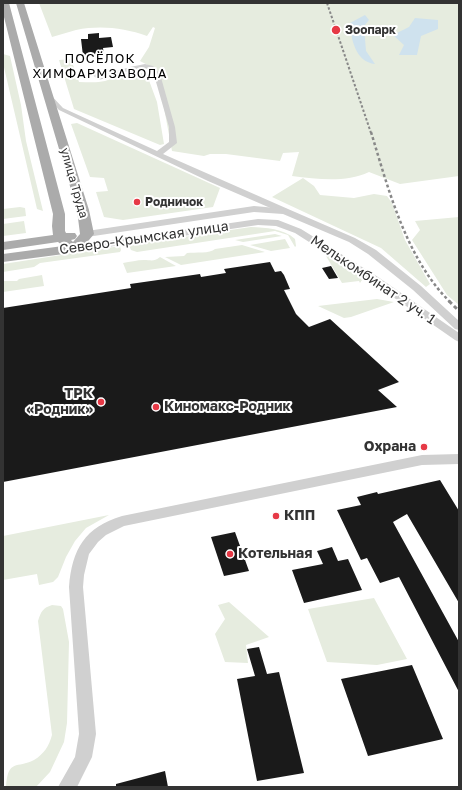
<!DOCTYPE html>
<meta charset="utf-8">
<style>
body{margin:0}
#map{position:relative;width:462px;height:790px;overflow:hidden;background:#fff;font-family:"Golos Text",sans-serif}
canvas{display:block}
.frame{position:absolute;inset:0;border:4px solid #333;pointer-events:none}
</style>
<div id="map">
<canvas width="462" height="790"></canvas>
<div class="frame"></div>
</div>
<script>
const c = document.querySelector('canvas').getContext('2d');
c.lineJoin = 'round';
function fillPath(path, color) { c.fillStyle = color; c.fill(path, 'evenodd'); }
function strokePath(path, color, width, dash) { c.strokeStyle = color; c.lineWidth = width; c.lineCap = dash ? 'butt' : 'round'; c.setLineDash(dash || []); c.stroke(path); }
function write(font, color, halo, rows, align = 'center') {
  c.font = font + ' "Golos Text",sans-serif'; c.lineWidth = 4; c.setLineDash([]); c.textBaseline = 'middle'; c.strokeStyle = halo; c.fillStyle = color; for (const [text, x, y, turn = 0] of rows) {
    c.save(); c.translate(x, y); c.rotate((+turn || 0) * Math.PI / 180); c.textAlign = isNaN(turn) ? turn : align; if (halo) c.strokeText(text, 0, 0); c.fillText(text, 0, 0); c.restore();
  }
}
fillPath(new Path2D(`
 M39 3H459V176L400 184 369 172C345 183 318 179 292 176L299 152 283 153 280 161 226 154H210L204 156 172 151 157 70 140 61 149 47 155 28 153 27 147 36C124 28 101 25 76 30 68 32 60 35 52 37Z
 M3 54 10 56 21 105 26 141 43 211 37 209 3 63Z
 M71 59 79 82C87 82 97 83 105 81 122 76 129 68 147 75L157 102 164 144 160 145 74 109 59 60Z
 M77 123 220 188 213 207 123 220 104 217 96 192 108 191 104 178 90 177 71 124Z
 M303 178 314 186 320 195 354 198 374 194 387 196 392 203 405 240 430 284 426 287 381 248 272 197Z
 M20 207 25 208 26 216 3 219V209Z
 M459 217V305L447 295 412 240 420 230 415 221Z
 M24 221 26 233 3 236V224Z
 M251 227C266 228 283 228 295 239L296 246 295 247 288 235 275 231 137 252 131 250 129 245Z
 M275 234 282 236 243 242 235 240Z
 M285 239 290 248 271 251 250 245Z
 M242 245 265 252 181 265 165 257 184 256 187 253C195 252 210 254 215 249Z
 M120 246 121 250 120 252 40 263 34 267 3 272V264Z
 M326 256H328L357 274 362 280 360 283 359 281 342 283Z
 M160 257 176 266 127 273 123 263C130 262 137 260 144 260 151 260 154 262 160 257Z
 M42 275 44 286 3 292V281H17L19 279Z
 M377 299 394 302 351 317 344 318 318 306Z
 M109 515 86 528 75 541 66 557 58 577 53 582 39 585 37 574 3 580V536Z
 M374 598 407 659 377 665 327 662 308 609Z
 M229 602 269 637 246 645 248 663 225 662 215 634 225 619 218 605Z
 M52 605 61 606 63 609 69 642 67 723 64 742 50 772 36 787H6C8 758 17 769 34 760 44 754 49 746 52 735L38 621C41 611 43 608 52 605Z`), '#e6ecdf');
fillPath(new Path2D(`
 M365 15 369 20 364 26 366 51 375 64C356 62 351 40 350 23Z
 M415 18 438 20V29L421 36 417 55H399L404 45 393 35 409 27Z`), '#cfe2ee');
fillPath(new Path2D(`
 M99 33V38L111 37 113 47 103 48 104 55 83 56 81 39H88V34Z
 M270 262 275 272 281 271 284 275 290 289 284 290 296 314 309 327 330 319 399 382 378 390 397 407 3 482V308L131 288 130 284 200 274 201 277 226 273 224 269Z
 M331 266 338 278 329 279 322 268Z
 M440 480 459 511V603L407 514 393 522 459 642V692L399 577 380 583 367 558 361 560 337 510 361 505 357 497 377 492 378 494Z
 M235 532 249 571 224 576 211 537Z
 M332 547 338 561 348 559 362 590 304 603 292 570 323 564 317 551Z
 M259 647 267 674 279 672 304 773 257 781 237 679 255 676 247 649Z
 M412 665 443 739 368 756 341 679Z
 M165 771 168 787H116V784Z`), '#1a1a1a');
fillPath(new Path2D(`
 M145 64 153 66 160 74 175 127 177 143 163 154 288 209V213H282L208 181 59 110 44 94 49 93 63 108 157 151 169 142V127L154 75 150 69 139 68 99 80 86 70 91 69 100 76 130 67Z`), '#d0d0d0');
fillPath(new Path2D(`
 M254 206 288 209 355 238 376 250 421 286 459 321V330L455 329 413 290 368 254 349 242 283 214 254 212 87 237 82 234 87 231Z
 M258 219 278 220 301 229 378 277 459 333V342L455 340 370 281 295 233 276 226 258 225 74 252 69 249 74 246Z
 M459 454V464L422 465 124 526 106 535 98 542 89 554 84 575 83 587 96 734 92 757 77 787H58L75 757 79 734 69 587C72 549 85 527 122 516L422 455Z`), '#d0d0d0');
fillPath(new Path2D(`
 M3 3H9L65 214V231L66 233H75L77 236 75 239 71 240 73 242 80 234 77 210 16 3H24L89 210 94 234 79 252 3 262V254L63 246 58 242 3 250V242L53 235 52 226 53 214 3 13Z`), '#ababab');
strokePath(new Path2D(`
 M327 3 371 133`), '#888', 2, [2.5, 2]);
strokePath(new Path2D(`
 M371 132C389 191 406 258 450 302`), '#888', 2.5, [3, 2.5]);
strokePath(new Path2D(`
 M449 301 459 311`), '#888', 3, [4, 3]);
for (const [x, y, r, color] of [
 [336,30,5,"#e63946"],
 [137,202,4,"#e63946"],
 [101,402,4,"#e63946"],
 [156,407,4,"#e63946"],
 [424,447,4,"#e63946"],
 [276,516,4,"#e63946"],
 [230,554,4,"#e63946"]
]) { const dot = new Path2D(); dot.arc(x, y, r, 0, 2 * Math.PI); c.fillStyle = color; c.fill(dot); strokePath(dot, '#fff', 1.5); }
write('bold 12px', '#333', '#fff', [
 ["Зоопарк",345,30],
 ["Родничок",145,202]
], 'left');
write('12px', '#333', '#fff', [
 ["улица Труда",74,183,74]
]);
c.letterSpacing = '1px';
write('13px', '#000', '#fff', [
 ["ПОСЁЛОК",100,59],
 ["ХИМФАРМЗАВОДА",100,74]
]);
c.letterSpacing = '0px';
write('14px', '#333', '#fff', [
 ["Северо-Крымская улица",144,238,-8],
 ["Мелькомбинат 2 уч. 1",373,280,34]
]);
write('bold 14px', '#333', '#fff', [
 ["ТРК",93,394,"right"],
 ["«Родник»",93,410,"right"],
 ["Киномакс-Родник",164,407],
 ["Охрана",416,447,"right"],
 ["КПП",284,516],
 ["Котельная",238,554]
], 'left');
</script>
